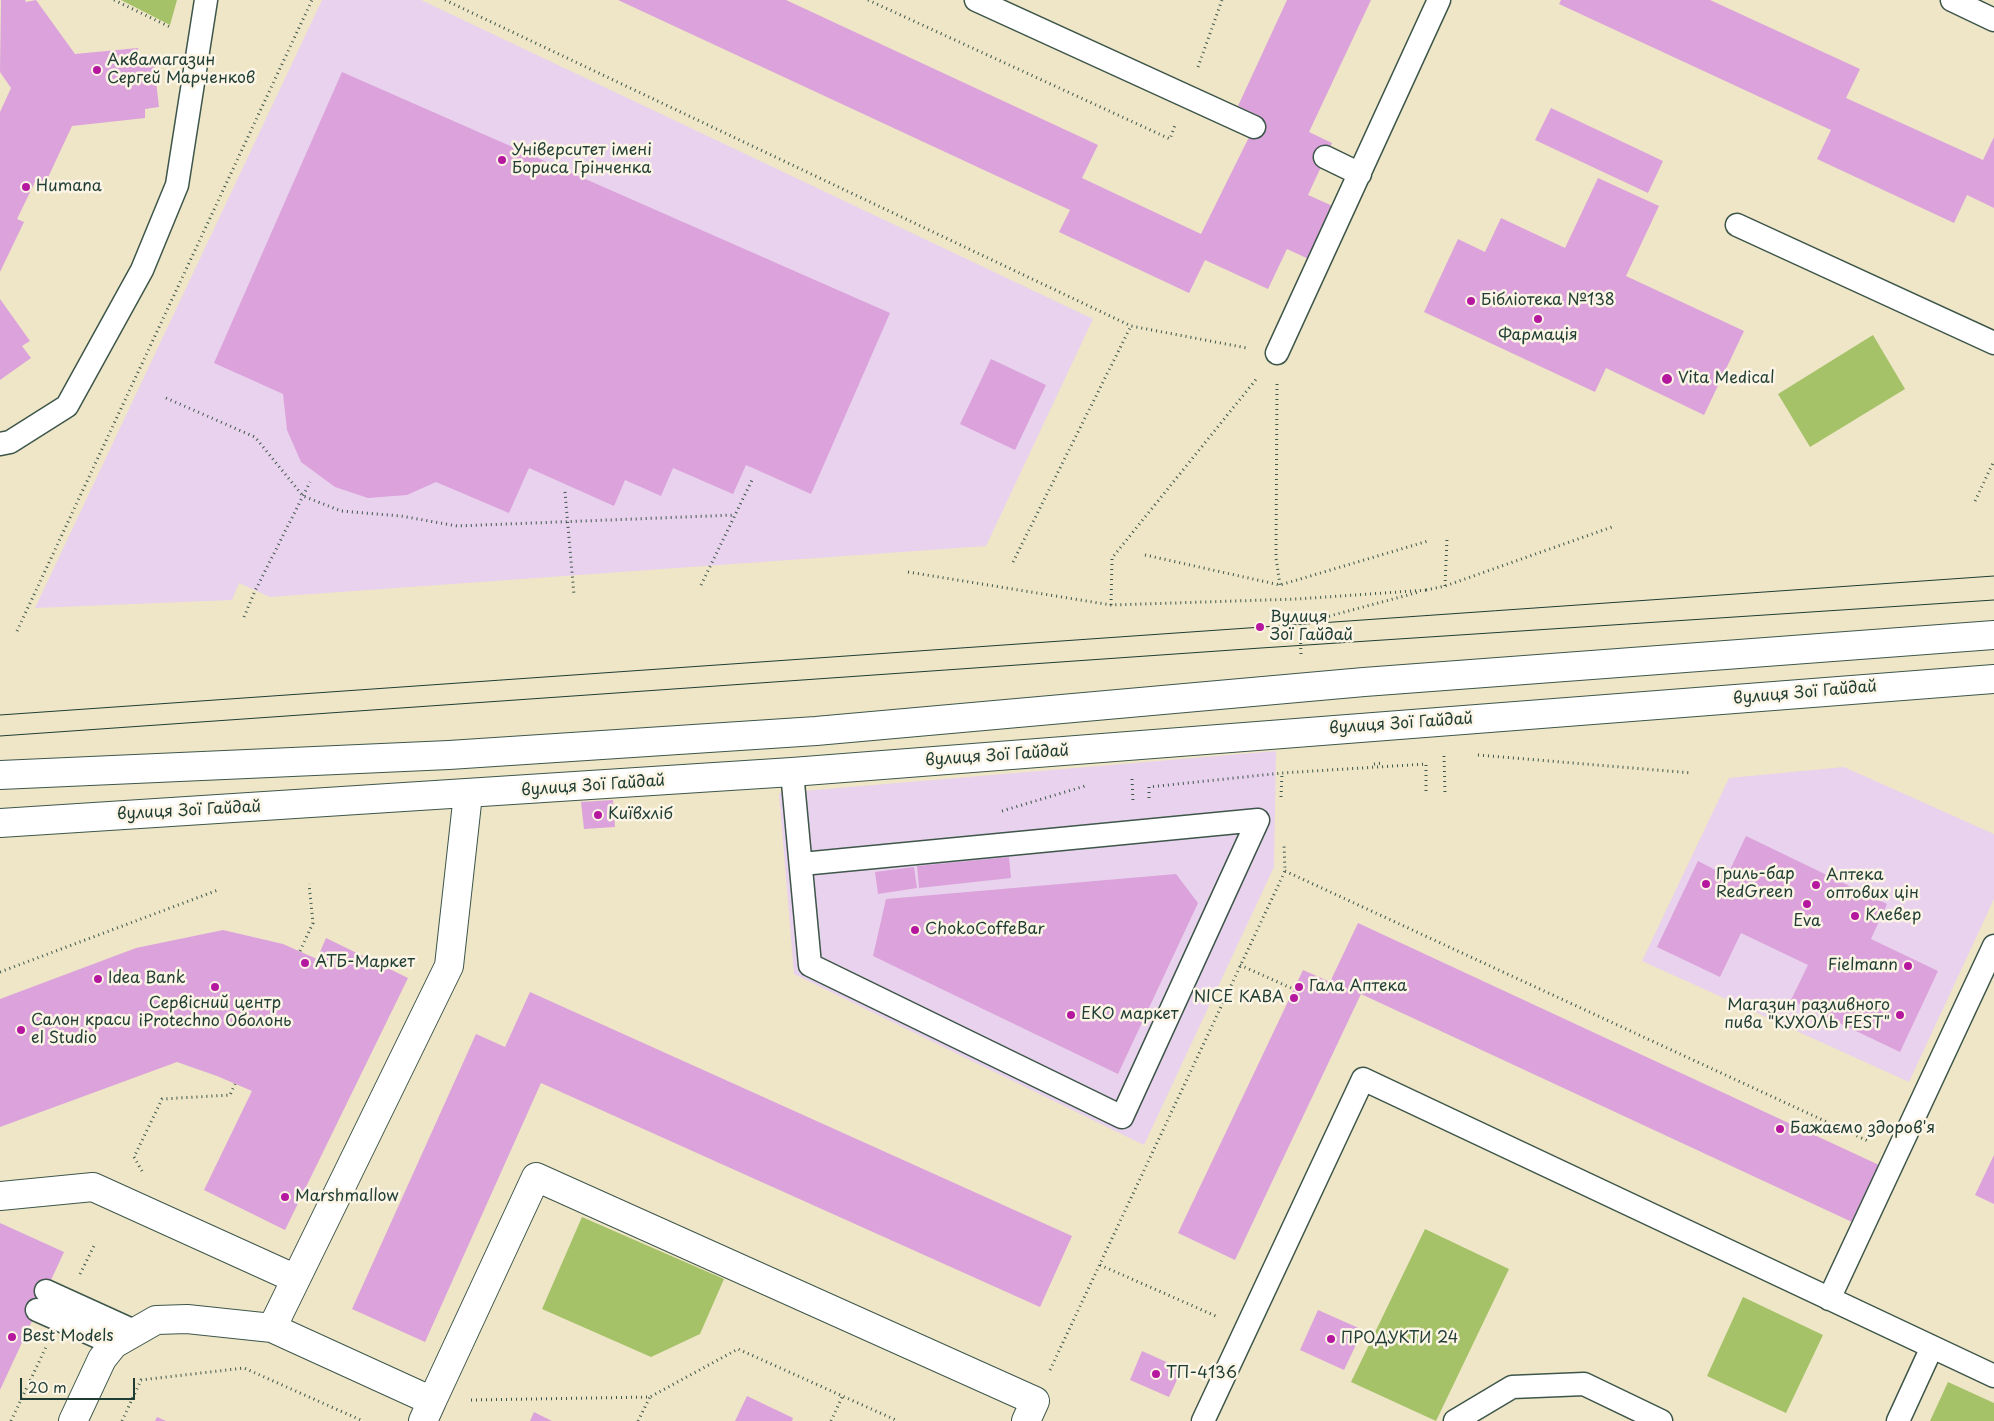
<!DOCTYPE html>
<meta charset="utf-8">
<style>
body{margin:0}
#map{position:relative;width:1994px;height:1421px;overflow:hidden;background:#eee6c7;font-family:"Playpen Sans",sans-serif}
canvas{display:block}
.scale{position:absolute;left:20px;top:1378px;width:115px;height:22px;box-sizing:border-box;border:2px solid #1f3d34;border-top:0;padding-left:6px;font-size:15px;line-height:18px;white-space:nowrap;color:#1f3d34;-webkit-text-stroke:4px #fcf5e5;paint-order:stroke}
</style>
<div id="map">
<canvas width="1994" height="1421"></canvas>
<div class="scale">20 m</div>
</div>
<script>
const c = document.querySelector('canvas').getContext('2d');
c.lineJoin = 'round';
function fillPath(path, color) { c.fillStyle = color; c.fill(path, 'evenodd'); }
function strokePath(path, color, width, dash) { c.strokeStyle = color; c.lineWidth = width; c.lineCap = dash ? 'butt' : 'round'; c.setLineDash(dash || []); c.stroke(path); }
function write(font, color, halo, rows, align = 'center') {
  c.font = font + ' "Playpen Sans",sans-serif'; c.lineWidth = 5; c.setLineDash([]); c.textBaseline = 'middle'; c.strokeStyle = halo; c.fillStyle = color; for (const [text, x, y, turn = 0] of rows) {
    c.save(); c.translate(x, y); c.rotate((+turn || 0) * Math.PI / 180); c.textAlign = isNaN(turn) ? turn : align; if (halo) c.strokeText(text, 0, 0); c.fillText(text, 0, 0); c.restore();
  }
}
fillPath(new Path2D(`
 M322 0H421L1093 319 986 546 270 597 239 583 232 600 35 608Z
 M1276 751 1274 867 1144 1145 794 974 779 793Z
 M1844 767 1994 834V899L1909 1082 1642 961 1729 778Z`), '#e9d2ed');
fillPath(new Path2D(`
 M121 0H177L170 25Z
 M1873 335 1905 389 1810 447 1778 394Z
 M582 1217 724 1279 700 1334 651 1357 542 1309Z
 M1425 1229 1509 1269 1436 1421 1351 1382Z
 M1743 1297 1823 1335 1786 1413 1707 1376Z
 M1948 1382 1994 1403V1421H1930Z`), '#a5c268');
fillPath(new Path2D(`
 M1 0H25L26 2 36 0 75 54 138 48 139 56 153 55 159 107 145 109V118L72 126 44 186 35 182 17 219 24 222 0 272V112L11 88 0 72Z
 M618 0H786L1098 145 1082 178 1201 234 1254 127 1257 115 1238 106 1287 0H1371L1309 132 1332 143 1308 195 1337 208 1313 261 1287 249 1268 289 1205 260 1189 293 1059 232 1070 210Z
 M1561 0H1710L1860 69 1846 98 1983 160 1994 137V208L1967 195 1954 223 1817 159 1831 130 1559 4Z
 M342 72 890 313 811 494 746 465 733 494 673 468 661 496 625 480 614 506 529 468 509 513 436 482 407 495 368 498 335 487 301 462 287 430 283 394 214 363Z
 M1551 108 1663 161 1648 193 1535 140Z
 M1598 178 1659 206 1626 276 1744 331 1704 415 1606 368 1595 392 1424 312 1458 239 1485 252 1501 218 1565 248Z
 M0 299 30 341 22 346 31 358 0 380Z
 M991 359 1046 385 1015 450 960 424Z
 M613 800 615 827 584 829 581 802Z
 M1746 836 1887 904 1871 939 1938 971 1900 1052 1791 1000 1808 965 1741 933 1720 977 1657 947 1698 861 1727 876Z
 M1009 857 1011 878 919 888 917 866Z
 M914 867 917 888 878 894 875 872Z
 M1176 874 1198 903 1118 1074 873 956 886 899Z
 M1358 923 1879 1165 1852 1222 1361 994 1235 1260 1178 1233 1303 970 1330 982Z
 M223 930 283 944 317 959 326 938 408 978 285 1230 204 1190 252 1091 217 1076 177 1062 0 1127V999L136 948Z
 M530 992 1072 1236 1040 1307 541 1083 425 1342 352 1309 476 1034 505 1047Z
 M1994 1155V1204L1975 1195Z
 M0 1223 64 1252 0 1390Z
 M1318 1310 1363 1330 1344 1370 1300 1350Z
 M1142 1351 1182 1369 1169 1397 1130 1380Z
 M747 1396 793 1418 792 1421H735Z
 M534 1412 552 1421H530Z
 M157 1417 166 1421H155Z`), '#dba2db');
const service = new Path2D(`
 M976 0 1254 127
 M1952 0 1994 20
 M1325 157 1360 174
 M1737 225 1994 343
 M1277 353 1439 0
 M0 444 10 442 67 406 142 270 177 185 206 0
 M792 772 810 965 1122 1117 1258 820 802 864
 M46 1291 134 1331
 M1829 1299 1994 946
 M37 1310 114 1344
 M1203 1421 1363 1079 1994 1376
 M1455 1421 1512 1387 1584 1384 1661 1421
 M1898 1421 1932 1347`);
const minor = new Path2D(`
 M0 1196 93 1187 296 1279
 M272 1328 449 966 468 794
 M432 1401 536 1177 1035 1401 1026 1421
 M73 1421 102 1359 114 1344 156 1320 187 1319 272 1328 432 1401 423 1421`);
const secondary = new Path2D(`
 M0 775 449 755 816 731 1364 682 1994 635
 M0 823 792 772 1994 679`);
strokePath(service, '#3e564a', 25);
strokePath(minor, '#3e564a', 30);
strokePath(secondary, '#3e564a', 30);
strokePath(new Path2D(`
 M114 0 170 27
 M445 0 1131 326 1247 348
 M868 0 1170 139 1175 125
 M1198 67 1222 0
 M1277 384 1276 558 1280 585
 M166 398 255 437 303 496 341 511 401 516 457 526 735 515
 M565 492 574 595
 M1975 501 1994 461
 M1145 555 1280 585 1428 541
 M1013 562 1131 326
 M908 572 1111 605 1297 599 1427 590
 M701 585 753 478
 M1445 586 1447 539
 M1426 590 1445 586 1612 527
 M1111 605 1112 558 1258 377
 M244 617 255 591 310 482
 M17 631 312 0
 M1301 654 1300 624 1419 592
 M1478 755 1692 773
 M1444 756 1445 793
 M1374 764 1383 763
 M1132 779 1133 801
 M1281 797 1282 773
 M1149 798V787L1282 773 1426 764V791
 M1002 811 1085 786
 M1285 871 1868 1141
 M300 951 313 923 309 884
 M1240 965 1291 988
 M0 972 218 890
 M142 1171 134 1157 162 1099 230 1095 235 1084
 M1100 1265 1218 1317
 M80 1274 95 1244
 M1050 1370 1285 871 1284 844
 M471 1400 650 1397 738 1349 898 1421
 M11 1421 46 1347
 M122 1421 141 1380 244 1368 363 1421
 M638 1421 650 1397
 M831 1421 843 1395`), '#3e564a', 3, [1, 4]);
strokePath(service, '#fff', 22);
strokePath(minor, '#fff', 28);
strokePath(secondary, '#fff', 28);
strokePath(new Path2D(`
 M0 715 1994 576
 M0 736 1261 648 1994 600`), '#1f3d34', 1);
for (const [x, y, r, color] of [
 [97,70,5,"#b5179e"],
 [502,160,5,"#b5179e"],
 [26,187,5,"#b5179e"],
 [1471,301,5,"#b5179e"],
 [1538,319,5,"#b5179e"],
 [1667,379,6,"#b5179e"],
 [1260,627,5,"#b5179e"],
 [598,815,5,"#b5179e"],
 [1706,884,5,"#b5179e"],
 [1816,885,5,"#b5179e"],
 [1807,904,5,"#b5179e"],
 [1855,916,5,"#b5179e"],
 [915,930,5,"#b5179e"],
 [305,963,5,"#b5179e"],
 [1908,966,5,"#b5179e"],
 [98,979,5,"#b5179e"],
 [215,987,5,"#b5179e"],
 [1299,987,5,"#b5179e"],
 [1294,998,5,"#b5179e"],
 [1071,1015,5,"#b5179e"],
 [1900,1015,5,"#b5179e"],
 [21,1030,5,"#b5179e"],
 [1780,1129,5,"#b5179e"],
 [285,1197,5,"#b5179e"],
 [12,1337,5,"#b5179e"],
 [1331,1339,5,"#b5179e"],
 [1156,1374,5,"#b5179e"]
]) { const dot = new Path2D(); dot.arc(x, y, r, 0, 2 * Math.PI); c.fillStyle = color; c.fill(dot); strokePath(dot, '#fcf5e5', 2); }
write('16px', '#1f3d34', '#fcf5e5', [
 ["Аквамагазин",107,61],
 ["Сергей Марченков",107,79],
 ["Університет імені",512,151],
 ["Бориса Грінченка",512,169],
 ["Humana",36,187],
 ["Бібліотека №138",1481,301],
 ["Фармація",1538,336,"center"],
 ["Vita Medical",1678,379],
 ["Вулиця",1270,618],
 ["Зої Гайдай",1270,636],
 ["Київхліб",608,815],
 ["Гриль-бар",1716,875],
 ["RedGreen",1716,893],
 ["Аптека",1826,876],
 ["оптових цін",1826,894],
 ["Клевер",1865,916],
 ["Eva",1807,922,"center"],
 ["ChokoCoffeBar",925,930],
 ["АТБ-Маркет",315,963],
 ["Fielmann",1898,966,"right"],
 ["Idea Bank",108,979],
 ["Гала Аптека",1309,987],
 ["NICE КАВА",1284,998,"right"],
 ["Сервісний центр",215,1004,"center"],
 ["iProtechno Оболонь",215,1022,"center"],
 ["Магазин разливного",1890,1006,"right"],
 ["пива \"КУХОЛЬ FEST\"",1890,1024,"right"],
 ["ЕКО маркет",1081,1015],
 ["Салон краси",31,1021],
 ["el Studio",31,1039],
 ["Бажаємо здоров'я",1790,1129],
 ["Marshmallow",295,1197],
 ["Best Models",22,1337],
 ["ПРОДУКТИ 24",1341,1339],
 ["ТП-4136",1166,1374]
], 'left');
write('16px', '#1f3d34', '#fcf5e5', [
 ["вулиця Зої Гайдай",1805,693,-5],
 ["вулиця Зої Гайдай",1401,724,-4],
 ["вулиця Зої Гайдай",997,756,-4],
 ["вулиця Зої Гайдай",593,786,-4],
 ["вулиця Зої Гайдай",189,811,-3]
]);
</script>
